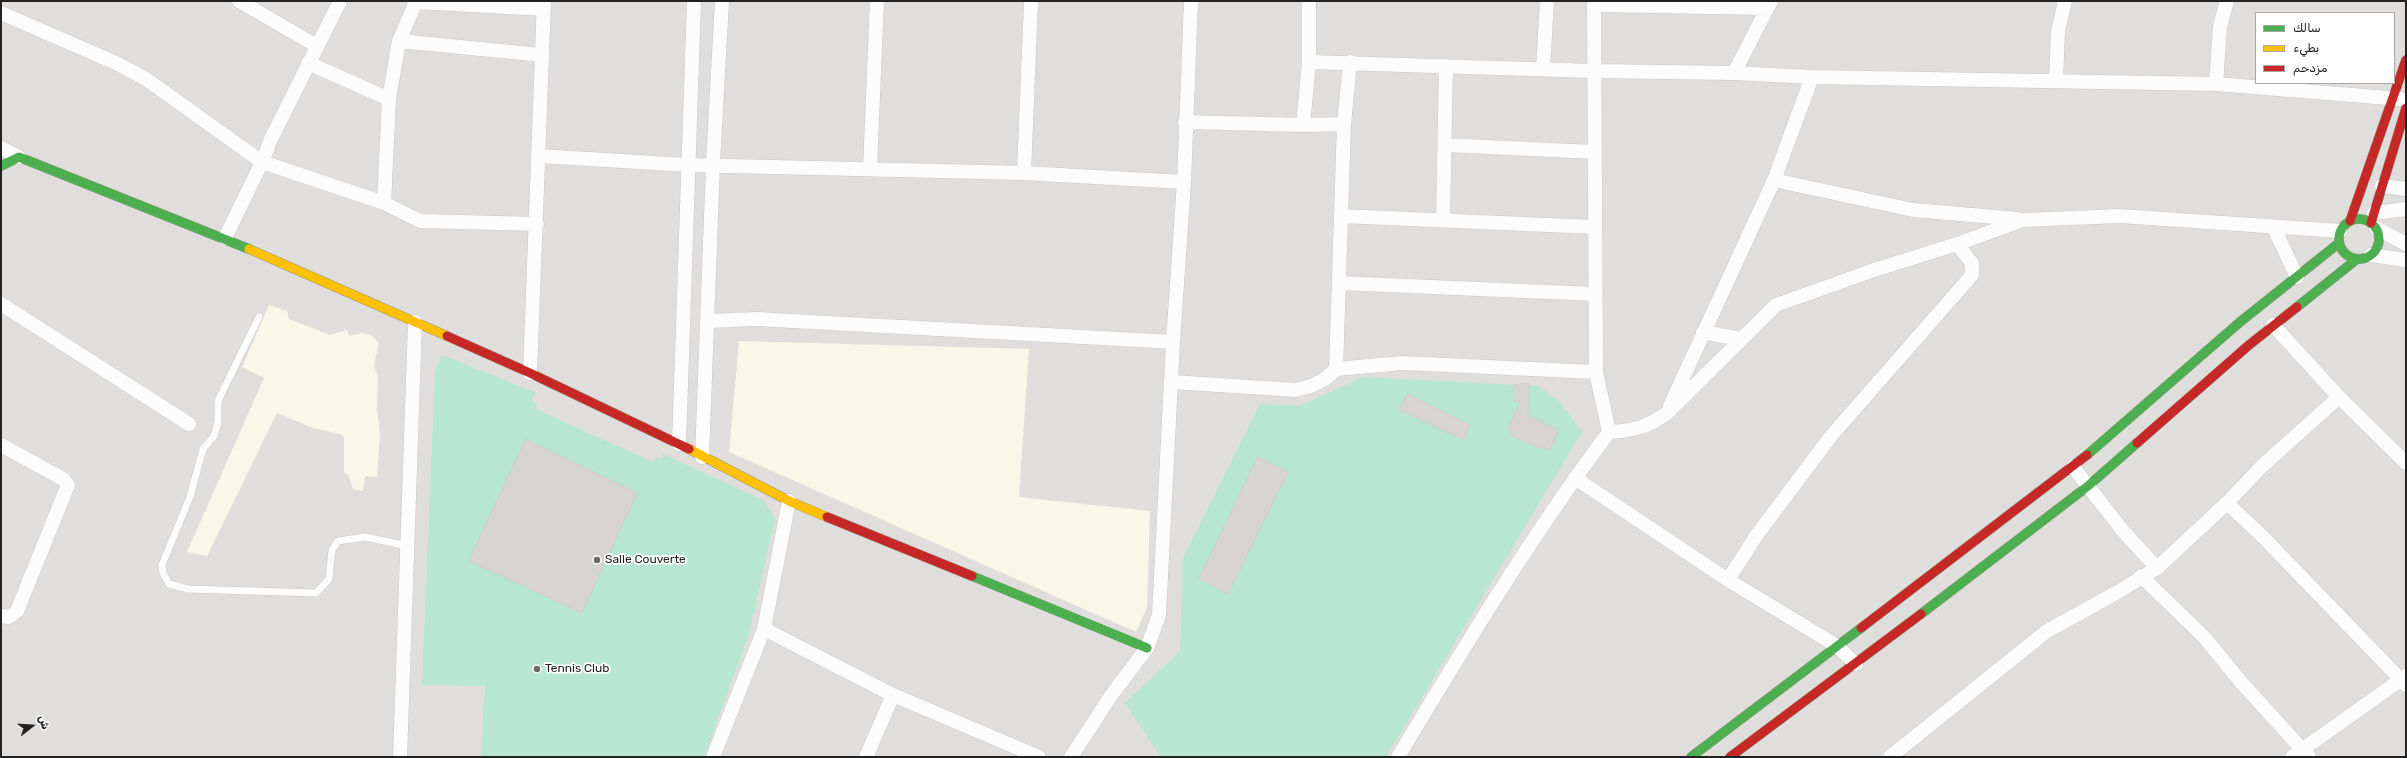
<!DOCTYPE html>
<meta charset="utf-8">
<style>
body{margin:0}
#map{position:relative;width:2407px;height:758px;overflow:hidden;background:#f0eeeb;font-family:Rubik,Cairo,sans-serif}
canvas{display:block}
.frame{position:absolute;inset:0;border:2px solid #222;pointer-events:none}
.legend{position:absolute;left:2255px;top:12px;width:140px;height:72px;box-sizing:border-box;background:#fff;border:1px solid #a7a7a7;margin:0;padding:5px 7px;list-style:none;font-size:12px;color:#222}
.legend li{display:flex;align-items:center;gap:8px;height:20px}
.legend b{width:20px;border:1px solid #a7a7a7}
.north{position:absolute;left:12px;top:706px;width:40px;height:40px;-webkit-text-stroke:3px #fff;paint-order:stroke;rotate:73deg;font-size:11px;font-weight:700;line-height:16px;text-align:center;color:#222}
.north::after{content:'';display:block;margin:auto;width:14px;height:18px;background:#222;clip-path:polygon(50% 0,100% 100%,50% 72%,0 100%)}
</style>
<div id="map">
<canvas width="2407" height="758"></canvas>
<div class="frame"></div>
<ul class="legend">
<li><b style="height:5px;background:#4caf50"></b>سالك</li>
<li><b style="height:5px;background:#ffc107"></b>بطيء</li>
<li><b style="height:5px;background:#c62828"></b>مزدحم</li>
</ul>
<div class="north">ش</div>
</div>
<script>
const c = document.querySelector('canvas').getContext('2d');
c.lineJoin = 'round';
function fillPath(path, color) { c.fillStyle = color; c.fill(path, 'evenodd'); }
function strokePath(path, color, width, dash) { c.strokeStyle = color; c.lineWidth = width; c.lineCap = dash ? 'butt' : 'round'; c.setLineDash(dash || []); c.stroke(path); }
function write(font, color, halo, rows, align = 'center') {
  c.font = font + ' Rubik,sans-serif'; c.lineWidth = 3.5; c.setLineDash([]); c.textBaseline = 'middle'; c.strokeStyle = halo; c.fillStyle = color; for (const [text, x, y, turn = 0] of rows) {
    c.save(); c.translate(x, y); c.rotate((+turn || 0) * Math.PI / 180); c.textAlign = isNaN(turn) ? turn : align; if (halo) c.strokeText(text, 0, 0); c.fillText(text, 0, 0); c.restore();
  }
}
fillPath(new Path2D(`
 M1 1H2406V757H1ZM2256 13H2394V83H2256Z`), '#dfdedc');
fillPath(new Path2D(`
 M269 305 287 311 289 319 330 335 347 330 349 336 361 333 371 335 379 343 374 365 378 377 377 408 380 434 377 477 365 476 363 491 353 489 349 476 344 472V437L340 434 313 428 277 413 207 556 187 552 264 378 242 367Z
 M739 341 1029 349 1019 497 1150 511 1147 608 1136 632 729 452Z`), '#f8f7e8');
fillPath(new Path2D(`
 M442 355 536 393 532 400 537 404 535 409 653 462 656 457 661 459 663 454 763 500 775 519 749 634 704 757H481L485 686 422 685 435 371Z
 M1363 377 1538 386 1560 402 1582 432 1386 757H1161L1125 703 1180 651 1183 558 1260 404 1300 406Z`), '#b7e6d2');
const building = new Path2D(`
 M1529 384 1528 415 1559 430 1550 450 1544 447 1543 450 1510 435 1512 431 1507 429 1520 402 1514 401V385Z
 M1408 394 1470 425 1463 440 1400 410Z
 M526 439 637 493 582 613 469 561Z
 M1258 457 1288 472 1228 594 1199 579Z`);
fillPath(building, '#d7d4d2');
strokePath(building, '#d3d0cc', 1);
const lane = new Path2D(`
 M259 317 218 401V422L214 436 203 449 190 497 162 565 163 573 169 584 188 589 316 593 329 579 332 550 338 541 365 537 408 546`);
const street = new Path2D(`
 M239 1 317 46
 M1594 1 1596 372 1609 432
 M416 2 544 9
 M1594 5 1767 8
 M1 13 116 63 146 79 262 162 384 203 420 221 537 224
 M399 41 542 55
 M1309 62 1593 71 1734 73 1812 77 2216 84 2401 99
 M308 63 389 99
 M1543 69 1547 1
 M1734 73 1771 1
 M2056 81 2058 31 2065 1
 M2216 84 2220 26 2227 1
 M1185 122 1303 125 1344 124
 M1303 125 1309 62V1
 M1445 145 1594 152
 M1 148 19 157
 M539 156 688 165 1024 173 1184 182
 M870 168 877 1
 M1024 173 1031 1
 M1774 180 1913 210 2018 219
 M2382 186 2406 189
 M384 203 389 99 399 41 416 2 414 1
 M2374 213 2406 209
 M1341 216 1594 227
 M1443 220 1446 66
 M2274 228 2297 277
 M2376 228 2406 244
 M225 238 262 162 271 139 340 1
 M2371 255 2406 260
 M1339 283 1595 294
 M1 304 189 424
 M707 321 757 319 1173 342
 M1703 332 1740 339
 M1336 369 1344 124 1350 62
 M530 373 544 1
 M1172 382 1296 390 1311 386 1325 379 1336 369 1402 363 1596 372
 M2339 397 2406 463
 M1670 406 1774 180 1812 77
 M679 444 694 1
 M1 445 63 479 68 485 17 611 9 617 1 616
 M702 457 713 164 722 1
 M2073 467 2123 531 2157 568 2227 503 2261 467 2339 397 2273 325
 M1575 478 1728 580 1837 646 1856 664
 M2227 503 2262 536 2406 685
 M2141 576 2205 638 2240 681 2309 757
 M1728 580 1756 536 1831 436 1972 275V263L1957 244
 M764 629 893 695 1039 757
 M400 757 415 322
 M713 757 764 629 789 501
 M866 757 893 695
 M1071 757 1110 697 1147 648 1159 615 1173 342 1184 182 1191 1
 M1398 757C1465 646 1531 536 1609 432 1633 431 1648 427 1667 413L1776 305 1874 270 1957 244 2023 220 2120 216 2340 231
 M1890 757 2047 631 2116 593 2157 568
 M2292 757 2406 676`);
const fast = new Path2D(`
 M1 166 19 157 249 249
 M2339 239a20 20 0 1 1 40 0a20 20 0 1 1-40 0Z
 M2297 307 2357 259
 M2087 455 2240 322 2339 243
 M972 576 1147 648
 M1921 614 2088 486 2137 443
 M1691 757 1861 628`);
const slow = new Path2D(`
 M249 249 447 336
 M689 449 789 501 827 517`);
const jam = new Path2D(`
 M2350 221 2406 60
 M2371 223 2406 108
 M447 336 530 373 689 449
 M2137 443 2249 345 2297 307
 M827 517 972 576
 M1861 628 2087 455
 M1730 757 1921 614`);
strokePath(lane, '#c9c8c7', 8);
strokePath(street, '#c9c8c7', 15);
strokePath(fast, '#999a82', 10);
strokePath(slow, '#999a82', 10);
strokePath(jam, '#999a82', 10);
strokePath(lane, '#fdfcfc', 7);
strokePath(street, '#fdfcfc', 14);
strokePath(fast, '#4caf50', 9);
strokePath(slow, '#ffc107', 9);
strokePath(jam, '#c62828', 9);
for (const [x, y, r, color] of [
 [597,560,4,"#6a6968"],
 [537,669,4,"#6a6968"]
]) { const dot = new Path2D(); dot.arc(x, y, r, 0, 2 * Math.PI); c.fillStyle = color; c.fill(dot); strokePath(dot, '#fff', 1.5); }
write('12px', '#222', '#fff', [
 ["Salle Couverte",605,560],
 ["Tennis Club",545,669]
], 'left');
</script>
